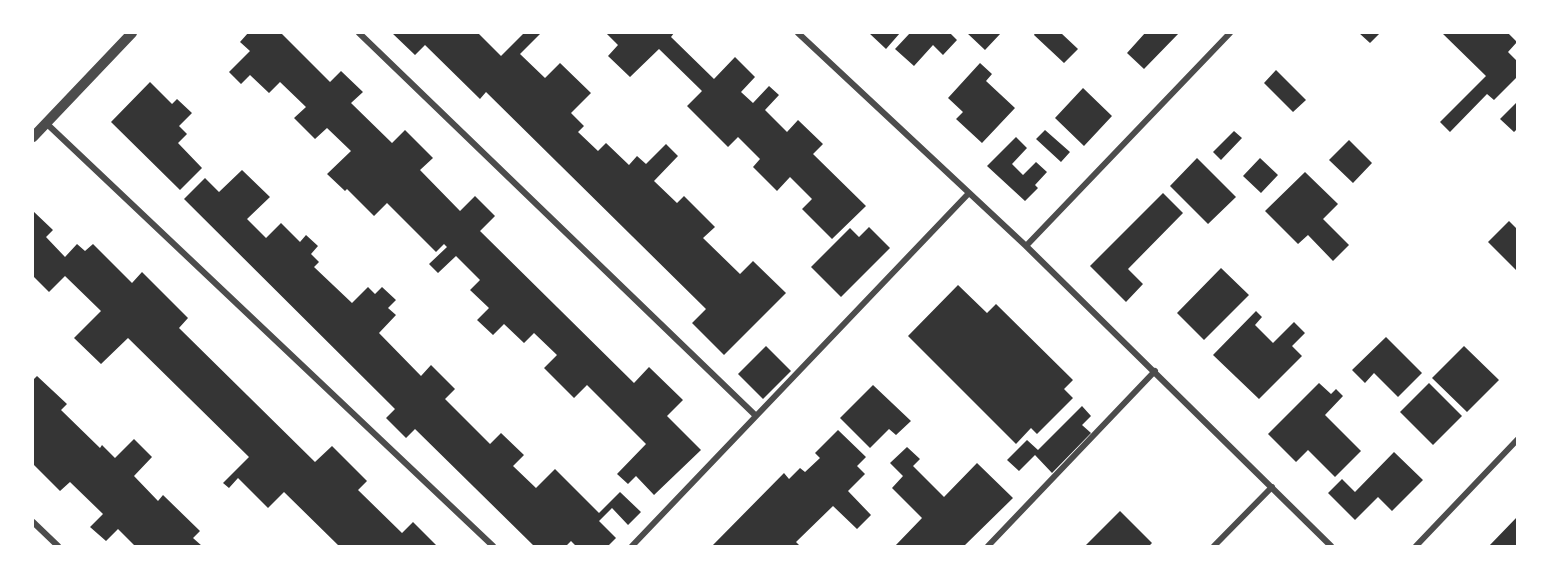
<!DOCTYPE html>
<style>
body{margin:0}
#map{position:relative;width:1550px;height:579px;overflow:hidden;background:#fff;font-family:Poppins,sans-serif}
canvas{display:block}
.frame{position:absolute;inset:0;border:34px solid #fff;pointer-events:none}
</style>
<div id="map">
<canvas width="1550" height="579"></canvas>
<div class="frame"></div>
</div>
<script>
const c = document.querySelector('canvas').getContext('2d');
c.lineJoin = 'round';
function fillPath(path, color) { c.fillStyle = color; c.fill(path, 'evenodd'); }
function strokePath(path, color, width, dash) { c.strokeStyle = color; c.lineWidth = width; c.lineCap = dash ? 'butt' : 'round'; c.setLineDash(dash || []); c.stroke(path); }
fillPath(new Path2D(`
 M248 33H281L330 82 341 71 363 92 351 103 392 143 405 130 433 158 420 170 460 211 475 196 495 216 480 231 634 383 649 367 683 400 667 416 701 450 654 495 636 476 628 484 617 474 646 444 587 385 574 398 544 368 557 355 534 333 524 343 504 324 493 335 477 320 489 308 470 290 480 280 456 256 438 273 429 264 447 247 444 244 436 252 387 203 374 216 347 189 345 191 327 174 351 151 327 128 315 139 294 118 306 107 280 82 269 93 250 75 241 84 229 72 250 51 240 42Z
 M392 33H478L501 56 524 33H538L540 34 520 54 545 78 560 63 591 93 571 113 584 126 578 132 598 151 606 143 629 165 637 156 646 164 666 144 678 156 654 181 677 203 684 196 715 227 703 238 740 274 753 261 786 293 724 355 692 323 706 309 486 92 480 99 425 45 415 55Z
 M606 33H674L671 37 714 79 735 57 755 77 741 92 753 103 769 86 779 95 765 110 787 132 798 120 823 144 813 154 866 206 832 239 802 209 812 199 790 177 777 191 753 167 760 159 738 137 728 147 687 106 702 91 659 49 630 77 608 56 618 45Z
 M869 33H900L886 49Z
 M910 33H950L957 40 943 55 933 45 914 66 895 49Z
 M967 33H1001L985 50Z
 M1035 33H1061L1078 49 1064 63 1034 35Z
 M1145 33H1179L1144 69 1127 53Z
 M1359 33H1380L1370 43Z
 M1442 33H1508L1517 42 1508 52 1517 61V77L1494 100 1487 94 1450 132 1440 122 1486 76Z
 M980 63 992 74 986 81 1015 108 982 143 956 119 963 112 948 98Z
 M1276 70 1306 100 1293 112 1264 83Z
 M150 82 172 104 177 99 192 113 179 126 187 134 178 143 202 168 180 190 111 122Z
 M1083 88 1112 116 1084 146 1055 118Z
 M1517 102V129L1514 132 1500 119Z
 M1045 130 1070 152 1061 162 1036 139Z
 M1234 131 1242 138 1221 160 1213 152Z
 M1016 137 1027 148 1012 164 1023 175 1036 162 1047 172 1035 185 1038 188 1025 201 987 166Z
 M1349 140 1372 163 1353 183 1329 160Z
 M1197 158 1236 197 1208 224 1170 186Z
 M1260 158 1278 175 1261 193 1243 176Z
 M242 170 270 197 247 219 266 238 281 223 300 242 306 235 318 246 311 254 319 262 314 267 352 303 368 287 375 294 382 287 396 300 388 308 396 315 379 333 421 376 431 365 455 389 445 399 490 444 501 433 524 455 513 466 536 488 555 469 599 513 620 492 641 512 628 525 612 508 599 521 616 538 608 546H576L571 541 566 546H534L415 429 406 438 386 418 395 409 184 199 205 178 219 192Z
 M1305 172 1338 204 1323 219 1349 245 1333 261 1308 235 1298 244 1265 211Z
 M1163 193 1183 213 1128 269 1143 284 1126 302 1090 266Z
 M33 211 53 230 46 237 65 257 77 244 85 251 93 244 132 283 142 272 188 318 179 328 315 462 332 446 367 481 358 490 402 533 413 522 437 546H339L284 492 268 508 238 478 229 488 223 483 249 457 128 338 101 364 74 338 101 311 65 276 49 292 33 276Z
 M1509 221 1517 229V271L1488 242Z
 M869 227 890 248 841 297 811 267 850 228 859 237Z
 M1221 268 1249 295 1204 340 1177 313Z
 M958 285 987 313 996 304 1073 380 1064 389 1073 398 1037 434 1031 428 1016 444 908 336Z
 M1256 311 1262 317 1255 325 1273 343 1294 322 1305 333 1292 346 1302 356 1259 399 1213 355Z
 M1386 337 1422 373 1398 397 1374 373 1365 383 1352 370Z
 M766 346 791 371 763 399 738 374Z
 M1464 346 1499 380 1467 412 1432 378Z
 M37 376 67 404 61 410 100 448 102 445 115 458 134 439 152 457 134 476 158 501 163 495 200 531 193 538 202 546H135L118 529 106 541 90 527 103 514 70 482 60 491 33 464V380Z
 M1319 383 1331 394 1336 389 1343 396 1325 415 1361 451 1335 477 1308 450 1296 462 1268 434Z
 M1429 383 1462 416 1433 445 1400 412Z
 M873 385 911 421 896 435 889 429 870 448 840 418Z
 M1082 406 1091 416 1082 425 1091 433 1052 473 1035 455 1019 471 1007 460 1027 440 1038 450Z
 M838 430 866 457 857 466 865 474 848 491 871 515 857 529 833 506 796 542 800 546H712L784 473 789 479 800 468 805 472 820 458 815 453Z
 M907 447 920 459 913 466 944 497 977 463 1013 498 964 546H895L922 518 892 488 903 476 890 463Z
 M1394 452 1423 480 1392 511 1378 497 1355 520 1328 493 1342 479 1355 492Z
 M1120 511 1152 543 1149 546H1085Z
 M1517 517V546H1489Z`), '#353535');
strokePath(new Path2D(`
 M359 33 755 415
 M798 33 1026 246 1331 546
 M46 123 493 546
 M1026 246 1230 33
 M33 522 58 546
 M632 546 969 193
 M988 546 1155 371
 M1214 546 1272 487
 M1416 546 1517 440`), '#4c4c4c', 6);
strokePath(new Path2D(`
 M33 137 132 33`), '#4c4c4c', 10);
</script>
